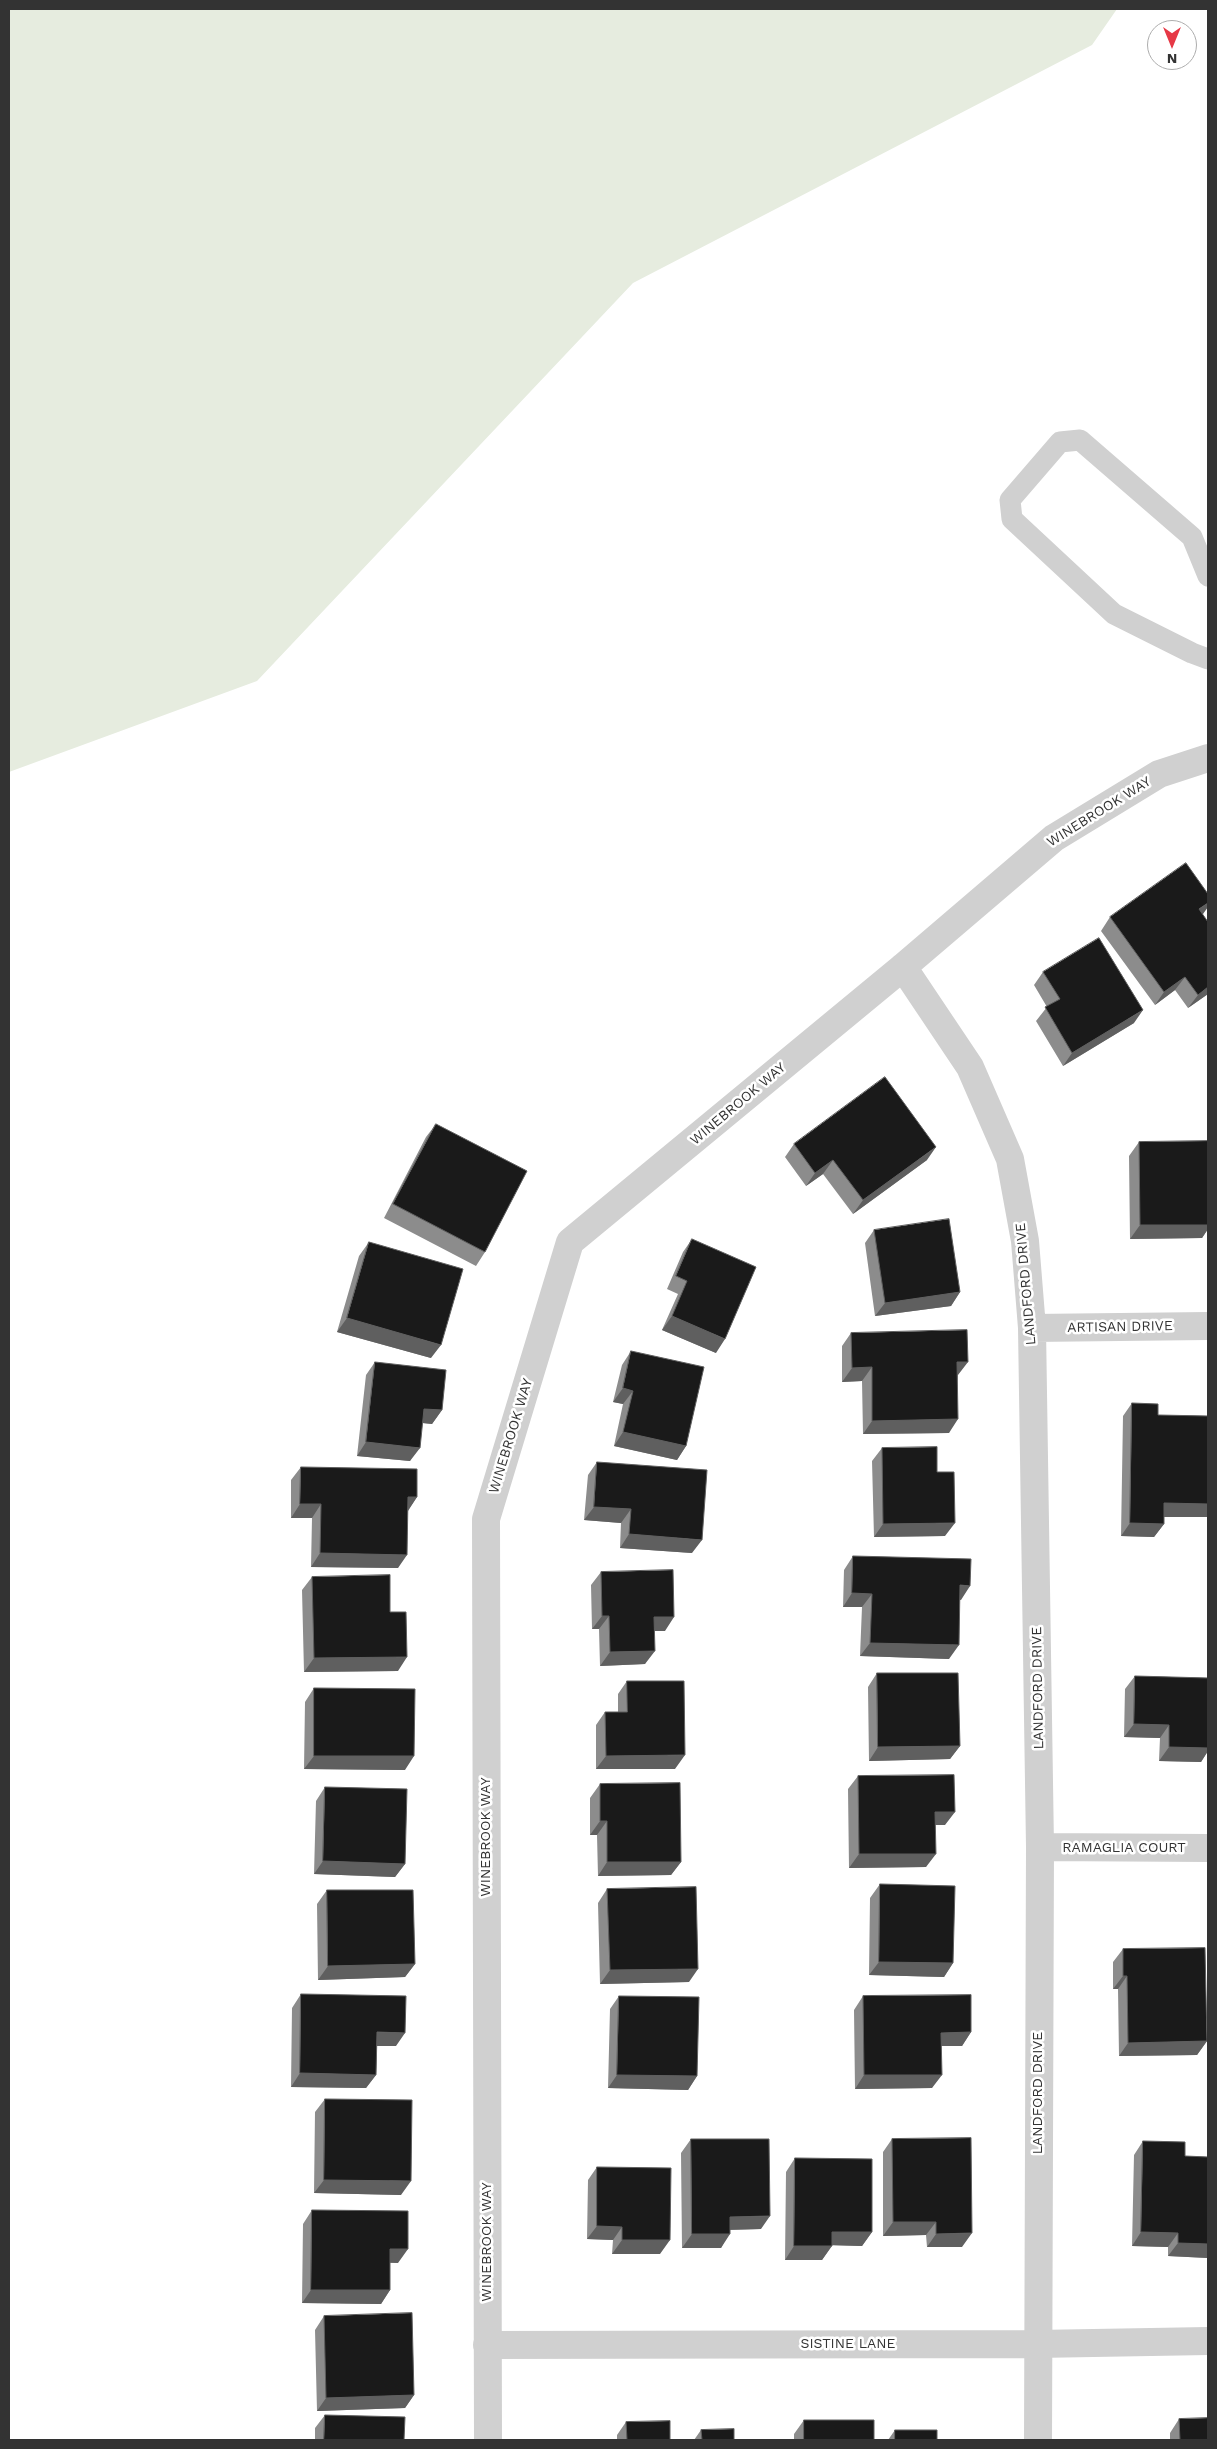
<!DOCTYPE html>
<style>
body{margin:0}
#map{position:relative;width:1217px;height:2449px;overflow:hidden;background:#fff;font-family:"Work Sans",sans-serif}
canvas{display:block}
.frame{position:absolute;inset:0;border:10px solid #333;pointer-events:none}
.north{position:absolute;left:1147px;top:20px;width:50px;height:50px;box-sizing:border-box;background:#fff;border:1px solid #adadad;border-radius:50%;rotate:180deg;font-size:14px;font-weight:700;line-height:20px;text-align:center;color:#333}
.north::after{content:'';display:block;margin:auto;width:18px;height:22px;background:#e63946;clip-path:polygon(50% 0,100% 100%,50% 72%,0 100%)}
</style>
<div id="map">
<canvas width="1217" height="2449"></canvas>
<div class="frame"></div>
<div class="north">N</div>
</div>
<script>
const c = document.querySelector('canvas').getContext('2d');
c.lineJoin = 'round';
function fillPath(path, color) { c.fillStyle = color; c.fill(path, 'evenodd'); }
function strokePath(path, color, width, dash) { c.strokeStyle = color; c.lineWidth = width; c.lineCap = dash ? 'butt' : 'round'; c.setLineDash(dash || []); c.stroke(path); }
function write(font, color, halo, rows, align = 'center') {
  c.font = font + ' "Work Sans",sans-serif'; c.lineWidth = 5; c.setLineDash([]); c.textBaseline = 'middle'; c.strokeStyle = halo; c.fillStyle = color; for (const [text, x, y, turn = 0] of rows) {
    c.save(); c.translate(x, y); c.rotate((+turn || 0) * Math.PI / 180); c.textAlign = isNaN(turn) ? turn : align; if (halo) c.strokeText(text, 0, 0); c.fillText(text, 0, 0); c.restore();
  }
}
fillPath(new Path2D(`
 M9 9H1117L1092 45 633 283 257 681 9 772Z`), '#e6ecdf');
strokePath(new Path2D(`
 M1208 576 1192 537 1080 440 1060 442 1010 500 1012 519 1114 614 1192 653 1208 659`), '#d0d0d0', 21);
strokePath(new Path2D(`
 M903 967 970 1067 1010 1159 1025 1241 1032 1328 1040 1847 1038 2440
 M1032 1328 1208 1326
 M1040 1847 1208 1848
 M487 2345 1036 2344 1208 2341
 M488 2440 486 1519 570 1242 903 967 1054 838 1159 774 1208 758`), '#d0d0d0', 28);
fillPath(new Path2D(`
 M1202 914 1208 994 1188 1008 1175 990 1155 1005 1101 931 1110 917 1203 914Z
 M1043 972 1134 1023 1063 1066 1036 1021 1047 1007 1034 985Z
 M436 1124 485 1252 476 1266 384 1218 426 1137Z
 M1208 1141V1229L1202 1238 1130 1239 1129 1156 1139 1142Z
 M794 1144 927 1160 853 1214 823 1174 806 1186 785 1157Z
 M874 1230 960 1292 951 1306 875 1316 865 1243Z
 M692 1239 716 1353 662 1330 678 1294 667 1289 683 1252Z
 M369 1242 431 1358 337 1332 359 1256Z
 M851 1333 958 1375 949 1433 863 1434 862 1381 842 1382V1346Z
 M631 1351 686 1446 677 1460 614 1446 623 1404 613 1402 622 1365Z
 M375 1362 442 1410 432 1424 422 1423 410 1461 357 1456 366 1375Z
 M1132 1403 1158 1415 1208 1416V1516L1207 1517H1164V1524L1154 1537 1121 1536 1123 1416Z
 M882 1448 945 1536 874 1537 872 1461Z
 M597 1462 692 1553 620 1548 621 1523 584 1520 588 1475Z
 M301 1467 417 1497 408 1510 398 1568 311 1567 312 1518H291V1480Z
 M853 1556 961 1600H960L949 1659 860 1656 862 1607H843L844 1570Z
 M601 1572 665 1631H654L645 1664 600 1666 599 1629H592L591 1585Z
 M312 1577 390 1612 398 1671 304 1672 302 1590Z
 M877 1673 960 1746 950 1759 869 1761 868 1687Z
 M1135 1676 1208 1678V1751L1201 1762 1159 1761 1160 1738 1124 1737 1125 1689Z
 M627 1681 675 1769H596V1725L605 1712H618V1694Z
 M314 1688 405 1770 304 1769 305 1702Z
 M858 1776 945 1825H935L926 1867 849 1868 848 1789Z
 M600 1784 681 1862 671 1875 598 1876 597 1835H590V1798Z
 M325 1787 405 1864 395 1877 314 1874 316 1801Z
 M880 1884 953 1963 944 1977 869 1975 870 1898Z
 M607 1889 689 1982 600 1984 598 1903Z
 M327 1890 415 1964 405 1977 318 1980 317 1904Z
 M1123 1949 1207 2041 1197 2055 1119 2056 1118 1989H1113V1962Z
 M301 1994 396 2046H377L376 2075 366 2088 291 2087 292 2008Z
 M619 1996 697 2076 688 2090 608 2088 610 2009Z
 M863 1996 971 2032 962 2046H941L932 2088 855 2089 854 2010Z
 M325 2099 401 2195 314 2193 315 2112Z
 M691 2139 761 2229 730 2230 721 2248H682L681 2153Z
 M892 2139 962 2247H927L926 2235 883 2236V2152Z
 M1143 2141 1185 2156 1208 2157V2258L1168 2256V2247L1132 2246 1134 2155Z
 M795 2158 872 2232 862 2246 832 2245 822 2260H785L786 2172Z
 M597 2167 660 2254H612L613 2240 587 2239 588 2180Z
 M312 2210 398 2263H390V2290L381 2304 302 2303 303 2224Z
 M324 2316 414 2395 405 2408 317 2411 315 2330Z
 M325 2415 404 2440H315V2428Z
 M1179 2419 1208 2440H1170V2433Z
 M804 2420 874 2440H794V2434Z
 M626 2422 670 2440H617V2435Z
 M701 2430 734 2440H694Z
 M895 2430 937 2440H888Z`), '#8c8c8c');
fillPath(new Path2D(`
 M1208 903V907L1203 914 1189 923 1199 909Z
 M1185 977 1175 990 1155 1005 1164 992Z
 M1208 987V994L1188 1008 1198 995Z
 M1143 1010 1134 1023 1063 1066 1072 1053Z
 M936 1147 927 1160 853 1214 863 1200Z
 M833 1160 823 1174 806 1186 815 1173Z
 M1140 1225H1208V1229L1202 1238 1130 1239Z
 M960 1292 951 1306 875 1316 885 1303Z
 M672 1316 725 1339 716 1353 662 1330Z
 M347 1318 441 1345 431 1358 337 1332Z
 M957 1362H968L958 1375H948Z
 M872 1367 862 1381 842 1382 852 1368Z
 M623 1388 633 1391 623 1404 613 1402Z
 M424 1409 442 1410 432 1424 414 1422Z
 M958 1419 949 1433 863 1434 872 1421Z
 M623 1432 686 1446 677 1460 614 1446Z
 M366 1442 420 1448 410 1461 357 1456Z
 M408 1497H417L408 1511Z
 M1164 1503 1208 1504V1516L1207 1517H1155Z
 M300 1504H321L312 1518H291Z
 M594 1507 631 1509 621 1523 584 1520Z
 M955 1523 945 1536 874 1537 883 1524Z
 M1130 1523 1164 1524 1154 1537 1121 1536Z
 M629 1534 702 1540 692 1553 620 1548Z
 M320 1553 407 1555 398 1568 311 1567Z
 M960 1585 970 1586 961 1600 951 1599Z
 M852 1593 872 1594 862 1607H843Z
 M602 1616H609L599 1629H592Z
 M654 1617H674L665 1631H645Z
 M870 1643 959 1645 949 1659 860 1656Z
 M655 1651 645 1664 600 1666 610 1652Z
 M407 1657 398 1671 304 1672 314 1658Z
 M1134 1724 1169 1725 1160 1738 1124 1737Z
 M960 1746 950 1759 869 1761 878 1747Z
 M1169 1747 1208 1748V1751L1201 1762 1159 1761Z
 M685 1755 675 1769H596L606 1756Z
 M314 1756H414L405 1770 304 1769Z
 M935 1812H955L945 1825H926Z
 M600 1821H607L597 1835H590Z
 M859 1854H936L926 1867 849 1868Z
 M323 1861 405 1864 395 1877 314 1874Z
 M607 1862H681L671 1875 598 1876Z
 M879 1962 953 1963 944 1977 869 1975Z
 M415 1964 405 1977 318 1980 328 1966Z
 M698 1969 689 1982 600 1984 610 1970Z
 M1123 1976H1127L1118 1989H1113Z
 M377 2032 405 2033 396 2046H367Z
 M971 2032 962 2046H932L941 2033Z
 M1207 2041 1197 2055 1119 2056 1128 2043Z
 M300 2073 376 2075 366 2088 291 2087Z
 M617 2075 697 2076 688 2090 608 2088Z
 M864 2075H942L932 2088 855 2089Z
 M324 2180 411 2181 401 2195 314 2193Z
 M770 2216 761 2229 721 2230 730 2217Z
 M893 2222H936L926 2235 883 2236Z
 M597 2226 622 2227 613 2240 587 2239Z
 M832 2232H872L862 2246 823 2245Z
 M1141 2232 1178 2233 1168 2247 1132 2246Z
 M972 2233 962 2247H927L936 2234Z
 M692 2234H730L721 2248H682Z
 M622 2240H670L660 2254H612Z
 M1178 2243 1208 2244V2258L1168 2256Z
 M794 2246H832L822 2260H785Z
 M390 2249H408L398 2263 381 2262Z
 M311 2290H390L381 2304 302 2303Z
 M414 2395 405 2408 317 2411 326 2398Z`), '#5f5f5f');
const building = new Path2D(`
 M1186 863 1208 894V903L1199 909 1208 922V987L1198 995 1185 977 1164 992 1110 917Z
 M1099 938 1143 1010 1072 1053 1045 1007 1060 999 1043 972Z
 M885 1077 936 1147 863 1200 833 1160 815 1173 794 1144Z
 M436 1124 527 1171 485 1252 393 1204Z
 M1208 1141V1225H1140L1139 1142Z
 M949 1219 960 1292 885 1303 874 1230Z
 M692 1239 756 1267 725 1339 672 1316 687 1281 676 1276Z
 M369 1242 463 1269 441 1345 347 1318Z
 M967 1330 968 1362H957L958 1419 872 1421V1367L852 1368 851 1333Z
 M631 1351 704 1367 686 1446 623 1432 633 1391 623 1388Z
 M375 1362 446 1370 442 1410 424 1409 420 1448 366 1442Z
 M1132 1403 1158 1404V1415L1208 1416V1504L1164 1503V1524L1130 1523Z
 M937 1447V1472H954L955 1523 883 1524 882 1448Z
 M597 1462 707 1470 702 1540 629 1534 631 1509 594 1507Z
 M301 1467 417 1469V1497H408L407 1555 320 1553 321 1504H300Z
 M853 1556 971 1559 970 1586 960 1585 959 1645 870 1643 872 1594 852 1593Z
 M673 1570 674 1617H654L655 1651 610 1652 609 1616H602L601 1572Z
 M390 1575V1612H406L407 1657 314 1658 312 1577Z
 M877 1673H958L960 1746 878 1747Z
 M1135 1676 1208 1678V1748L1169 1747V1725L1134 1724Z
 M627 1681H684L685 1755 606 1756 605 1712H627Z
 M314 1688 415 1689 414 1756H314Z
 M954 1775 955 1812H935L936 1854H859L858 1776Z
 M680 1783 681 1862H607V1821H600V1784Z
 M325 1787 407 1789 405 1864 323 1861Z
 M880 1884 955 1886 953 1963 879 1962Z
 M696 1887 698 1969 610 1970 607 1889Z
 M327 1890H413L415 1964 328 1966Z
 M1205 1948 1207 2041 1128 2043 1127 1976H1123V1949Z
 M301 1994 406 1996 405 2033 377 2032 376 2075 300 2073Z
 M971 1995V2032L941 2033 942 2075H864L863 1996Z
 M619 1996 699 1997 697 2076 617 2075Z
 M325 2099 412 2100 411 2181 324 2180Z
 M971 2138 972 2233 936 2234V2222H893L892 2139Z
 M691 2139H769L770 2216 730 2217V2234H692Z
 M1143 2141 1185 2142V2156L1208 2157V2244L1178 2243V2233L1141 2232Z
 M795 2158 872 2159V2232H832V2246H794Z
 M597 2167 671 2168 670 2240H622V2227L597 2226Z
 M312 2210 408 2211V2249H390V2290H311Z
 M412 2313 414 2395 326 2398 324 2316Z
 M325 2415 405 2417 404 2440H324Z
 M1208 2418V2440H1180L1179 2419Z
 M804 2420H874V2440H804Z
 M670 2421V2440H627L626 2422Z
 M734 2429V2440H702L701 2430Z
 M895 2430H937V2440H895Z`);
fillPath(building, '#1a1a1a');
strokePath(building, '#5f5f5f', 1);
write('14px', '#333', '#fff', [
 ["WINEBROOK WAY",1099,812,-32],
 ["WINEBROOK WAY",738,1104,-40],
 ["LANDFORD DRIVE",1026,1284,-95],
 ["ARTISAN DRIVE",1120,1327,-1],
 ["WINEBROOK WAY",511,1436,-73],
 ["LANDFORD DRIVE",1038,1688,-91],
 ["WINEBROOK WAY",486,1837,-90],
 ["RAMAGLIA COURT",1124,1848],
 ["LANDFORD DRIVE",1038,2093,-90],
 ["WINEBROOK WAY",487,2242,-90],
 ["SISTINE LANE",848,2344]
]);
</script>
